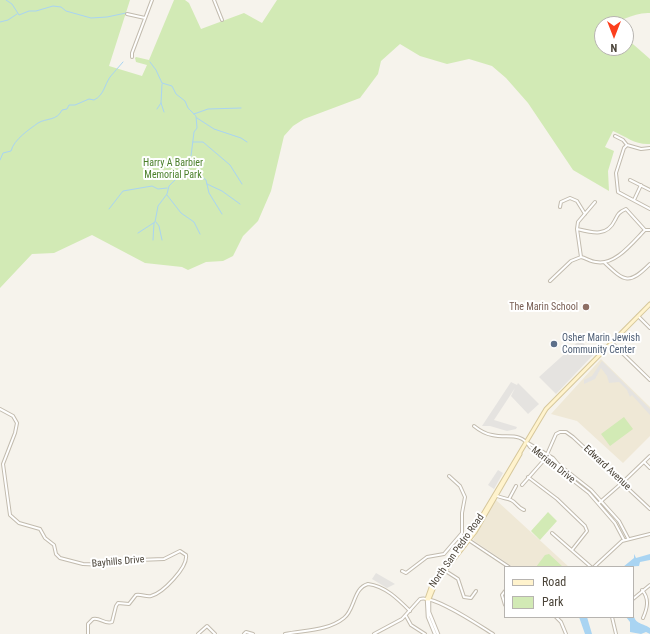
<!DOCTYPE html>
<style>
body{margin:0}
#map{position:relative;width:650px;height:634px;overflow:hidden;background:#f6f3ec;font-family:"Roboto Condensed",sans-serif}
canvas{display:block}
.legend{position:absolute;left:504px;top:566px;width:130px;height:52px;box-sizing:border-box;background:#fff;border:1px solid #b7b4b0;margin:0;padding:5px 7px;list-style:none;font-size:12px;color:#4b4439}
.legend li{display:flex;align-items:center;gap:8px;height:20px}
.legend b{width:20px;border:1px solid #b7b4b0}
.north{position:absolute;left:594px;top:16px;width:40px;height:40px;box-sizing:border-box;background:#fff;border:1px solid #b7b4b0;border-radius:50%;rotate:180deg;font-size:11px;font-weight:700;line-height:16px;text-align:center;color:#4b4439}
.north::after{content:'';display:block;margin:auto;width:14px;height:18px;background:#fc3f1d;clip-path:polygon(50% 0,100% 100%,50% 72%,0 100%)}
</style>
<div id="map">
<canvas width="650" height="634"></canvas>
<ul class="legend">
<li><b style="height:5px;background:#fff3cd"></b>Road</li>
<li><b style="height:11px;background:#d2eab5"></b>Park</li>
</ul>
<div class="north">N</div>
</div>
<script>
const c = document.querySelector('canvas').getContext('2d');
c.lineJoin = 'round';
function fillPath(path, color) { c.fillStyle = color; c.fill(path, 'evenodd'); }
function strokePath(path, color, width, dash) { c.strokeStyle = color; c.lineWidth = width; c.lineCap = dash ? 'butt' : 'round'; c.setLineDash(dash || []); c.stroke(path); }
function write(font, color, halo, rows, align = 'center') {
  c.font = font + ' "Roboto Condensed",sans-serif'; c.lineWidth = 4; c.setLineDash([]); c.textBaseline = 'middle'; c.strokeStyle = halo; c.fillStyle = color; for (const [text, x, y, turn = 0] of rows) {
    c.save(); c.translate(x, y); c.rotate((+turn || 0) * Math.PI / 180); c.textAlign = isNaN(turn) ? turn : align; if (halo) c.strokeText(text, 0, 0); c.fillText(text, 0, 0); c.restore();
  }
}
fillPath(new Path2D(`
 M601 359 650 407V436L623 463 577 421 551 414Z
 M496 500 569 567H513L473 540Z`), '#efe8d6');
fillPath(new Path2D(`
 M0 0H130L109 66 142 76 147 65 136 62 135 58 136 57 149 60 174 0H185L189 3 201 29 244 13 262 23 277 0H650V13C632 12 620 24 602 24V48H626V38L650 59V144C635 145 627 137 613 131L605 147 614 151 608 171 609 191 573 170 528 103 506 78 492 66 469 59 447 64 420 56 400 44 381 61 378 74 360 98 304 119 293 126 284 136 271 191 258 221 243 236 233 256 223 261 206 262 188 270 182 267 145 263 92 235 54 253 32 254 0 288Z
 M624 417 633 429 610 446 601 434Z
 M548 512 557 521 540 540 531 531Z
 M549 554 563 567H536L545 555Z`), '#d2eab5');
fillPath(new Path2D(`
 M580 340 594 354 556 394 539 377Z
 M602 361 650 409V415L632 395 630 397 627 390 619 382 609 383 607 376 601 368 595 379 584 384V380L592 376Z
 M511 382 517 385 518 383 539 404 528 414 511 396 515 388 494 420 491 421 494 420 517 427 516 429 507 431 490 426H482Z
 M498 470 503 473 494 489 488 485Z
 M376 573 395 584 387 588 372 579Z`), '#e5e3e0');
fillPath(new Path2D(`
 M634 554 636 558 650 554V560L640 562 639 566 623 567 634 558Z
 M633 611C634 625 641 622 650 628V634L646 632 641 634 630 632V622L626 617H633Z
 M579 617H587L592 634H585Z`), '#a9d4f2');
strokePath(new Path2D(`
 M6 0 12 4 19 15 29 11H36L53 6 61 7 66 11 91 18 107 17 126 13
 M0 22 8 20 17 14
 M162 84 161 103 164 112
 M157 109 161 103
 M194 114 208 109 241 108
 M197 118 214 129 241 138 247 142
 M193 142H203L230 165 242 184
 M0 160 3 153 11 151C14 139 30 129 38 123 46 118 57 121 62 110L67 109 69 105H75L89 99 94 100C104 95 104 86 110 77 114 72 119 67 123 62
 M185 166 196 176H201L206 180 209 193 222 214
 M207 184 222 191 240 204
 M167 195 181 213 194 222 200 234
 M109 209 123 191 152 186 158 189 167 188
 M156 222 159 226 162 240
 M138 233 155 222 158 206 167 194 169 186 183 172 184 162 191 156 194 132 197 128 196 116 188 108 185 101 176 94 172 86 162 83 156 70 150 62
 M153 240 154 223`), '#a9d4f2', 1);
const minor = new Path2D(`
 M214 0 222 20
 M127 14 145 18
 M132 57V53L152 0
 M615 136 623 140 627 145
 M650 148 641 149 627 145 624 148 616 173 618 192 650 209
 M630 180 650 190
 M634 200 641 185
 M560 207 561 202 570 198 577 201 585 214
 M577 229C593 233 607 237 615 220 618 214 619 212 626 209L645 230
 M581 257 577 229 578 222 595 202
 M605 263C625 282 629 285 650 264
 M550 281 571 261 581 257C586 258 591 262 596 262 615 266 633 242 645 230H650
 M638 316 650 328
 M612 343 650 380
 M0 409 13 416 17 423 15 433 3 464 10 515 19 523 40 529 45 538 54 545 56 554 60 558 83 564 106 565 138 560 164 559 180 551 186 555C188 567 163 593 151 596 146 597 141 594 136 595L129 604 118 603 116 606 112 622C105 625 100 617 93 619L88 624V634
 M474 426C479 430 485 434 492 435 507 439 520 431 530 447L589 493 615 523 624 540
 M528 443 553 458 558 464 591 490 619 521 628 538
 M644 462 650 468
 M528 477 557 499 585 526 587 531 572 550
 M522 485 545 459 556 434 560 432H566L573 437 650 509
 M495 495C501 498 505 498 511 500 516 502 518 508 524 510
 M509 499 516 486
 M599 503 623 482 650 456
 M552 533 591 567
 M461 535 509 567
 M594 567 622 541 650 534
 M444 570 458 579 464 597 471 598 476 591
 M402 571 406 573 427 557 444 554 462 533V513L465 497 460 486 449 476
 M642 590C650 599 647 609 643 618
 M505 591 502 595 505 605
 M633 599 650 585
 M406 616 411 625 425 634
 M556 617 561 622 566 634
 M612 617 616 634
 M198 634 207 626 215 634
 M244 634 246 632 253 634
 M285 634C304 630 328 631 344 618 355 610 353 588 368 584 385 586 398 599 410 611
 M374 634 402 619 420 599C433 594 480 626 493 634`);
const tertiary = new Path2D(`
 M427 599 428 617 435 634
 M429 599V612L438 634`);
const secondary = new Path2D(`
 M427 599 433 582 473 531 546 409 650 304
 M429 599 436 582 475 532 520 454`);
strokePath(minor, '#c2bbae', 4);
strokePath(tertiary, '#c2bbae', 4.5);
strokePath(secondary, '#d6c79b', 5);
strokePath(minor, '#fff', 2);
strokePath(tertiary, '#fff', 2.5);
strokePath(secondary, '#fff3cd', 3);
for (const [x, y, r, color] of [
 [586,307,4,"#8d6e63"],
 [554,344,4,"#5c6f8a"]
]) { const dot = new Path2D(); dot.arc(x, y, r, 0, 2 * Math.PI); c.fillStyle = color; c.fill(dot); strokePath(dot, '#fff', 1.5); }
write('10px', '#4a7f2a', '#fff', [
 ["Harry A Barbier",173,163],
 ["Memorial Park",173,175]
]);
write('10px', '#785e54', '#fff', [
 ["The Marin School",578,307]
], 'right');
write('10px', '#4e5e75', '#fff', [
 ["Osher Marin Jewish",562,338],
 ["Community Center",562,350]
], 'left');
write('10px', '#4b4439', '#fff', [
 ["Meriam Drive",553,465,38],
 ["Edward Avenue",607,468,43],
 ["North San Pedro Road",457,551,-55],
 ["Bayhills Drive",118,562,-5]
]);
</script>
